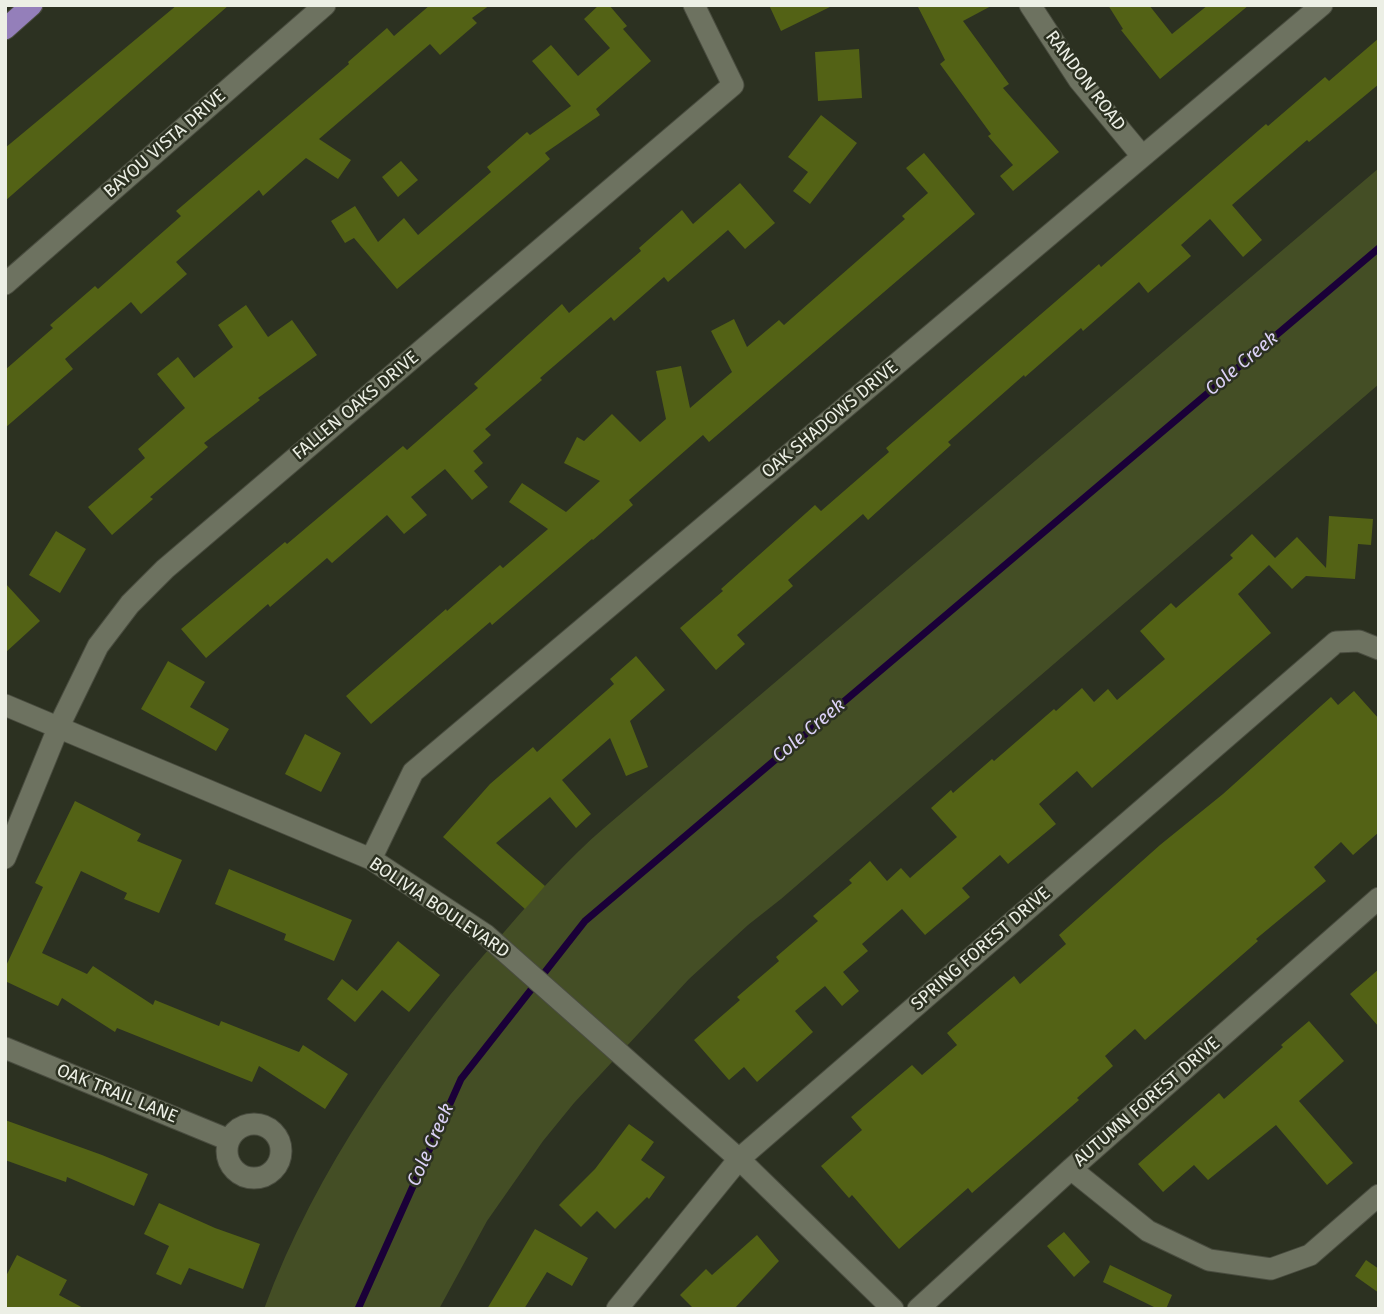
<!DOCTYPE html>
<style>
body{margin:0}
#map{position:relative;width:1384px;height:1314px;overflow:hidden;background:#2c3121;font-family:"Fira Sans",sans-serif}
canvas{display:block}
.frame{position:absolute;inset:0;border:7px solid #ecefe5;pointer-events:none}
</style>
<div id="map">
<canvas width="1384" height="1314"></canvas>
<div class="frame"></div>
</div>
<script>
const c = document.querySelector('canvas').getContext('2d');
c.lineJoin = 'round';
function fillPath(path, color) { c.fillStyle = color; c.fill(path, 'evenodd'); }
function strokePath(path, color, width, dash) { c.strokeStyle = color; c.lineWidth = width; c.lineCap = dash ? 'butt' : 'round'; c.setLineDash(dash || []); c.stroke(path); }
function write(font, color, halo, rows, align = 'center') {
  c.font = font + ' "Fira Sans",sans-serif'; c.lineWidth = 5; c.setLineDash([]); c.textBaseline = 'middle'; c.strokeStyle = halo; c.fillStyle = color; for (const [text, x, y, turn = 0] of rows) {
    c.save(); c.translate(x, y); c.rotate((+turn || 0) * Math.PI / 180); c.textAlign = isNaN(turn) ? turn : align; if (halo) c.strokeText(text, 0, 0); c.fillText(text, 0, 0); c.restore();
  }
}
fillPath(new Path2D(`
 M1379 168V384L781 899 748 925 689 979 574 1103 543 1141 487 1221 439 1309H264C316 1169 405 1042 505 931 537 894 567 860 604 828Z`), '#444e25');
strokePath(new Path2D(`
 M358 1309 461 1079 585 921 1379 248`), '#1a0038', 7);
fillPath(new Path2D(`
 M177 5H229L5 201V148Z
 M430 5H490L472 18 477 23 440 55 430 44 319 139 351 160 338 179 306 158 263 196 259 190 176 262 187 274 141 314 131 302 65 359 73 369 5 428V370L53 328 50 325 95 286 98 289 181 216 176 211 349 64 348 62 387 28 394 36Z
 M599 5H609L627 26 623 29 651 61 596 109 600 115 545 153 550 159 397 289 354 238 345 243 331 221 355 206 378 242 404 218 418 235 491 172 487 167 527 132 530 135 571 106 532 61 551 45 578 76 610 48 584 19Z
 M769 5H834L781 31Z
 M917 5H993L963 21 1009 84 1003 88 1059 152 1013 191 1000 176 1013 165 988 136 991 134 940 64 945 60Z
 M1108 5H1149L1172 34 1208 5H1249L1160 79 1121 30 1123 29Z
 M1379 38V84L1309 142 1307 140 1232 205 1262 240 1243 257 1210 219 1181 245 1191 256 1148 293 1139 282 1083 331 1081 328 1025 377 1024 375 948 442 951 445 868 520 863 514 788 580 793 586 737 635 745 644 716 670 680 628 723 591 721 589 815 505 821 511 889 452 886 448 1099 264 1101 267 1266 124 1268 126 1325 77 1329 81Z
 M859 49 862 98 818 101 815 52Z
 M821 115 857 143 810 204 793 191 808 172 788 157Z
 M924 153 975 214 709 442 703 435 629 500 633 505 593 540 592 539 492 625 490 622 371 724 346 696 446 609 447 611 500 565 503 568 548 529 509 502 522 483 566 512 600 481 564 463 577 437 584 441 612 414 640 442 666 419 656 371 681 366 690 408 732 372 711 331 734 319 747 347 779 320 784 325 905 219 902 216 928 193 906 168Z
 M401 161 418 180 398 197 382 177Z
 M740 183 775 223 745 249 728 230 668 282 664 277 614 321 611 317 540 378 542 380 485 429 491 435 473 451 483 463 474 471 488 487 472 500 445 469 411 497 427 515 404 534 387 515 332 563 327 558 270 607 268 604 206 658 181 629 285 542 287 544 403 446 407 450 478 388 474 384 562 304 569 313 641 251 639 248 682 210 693 224Z
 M246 305 268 337 292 320 317 355 258 398 260 400 204 443 208 447 150 497 153 499 112 535 88 507 145 458 138 449 185 408 157 374 178 357 194 378 233 347 218 325Z
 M1329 516 1373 519 1371 545 1358 544 1355 579 1306 576 1292 589 1269 565 1238 594 1271 633 1092 788 1077 771 1039 804 1056 824 1008 864 1000 855 962 888 970 897 925 935 902 909 862 944 868 951 843 972 859 991 842 1006 825 986 795 1011 813 1032 757 1082 744 1067 729 1080 694 1040 740 1000 737 997 779 961 776 957 818 921 813 916 852 883 849 880 870 861 887 881 901 868 910 878 957 837 931 808 951 790 953 793 992 759 994 761 1054 709 1056 711 1082 688 1094 702 1108 689 1117 700 1165 659 1140 631 1171 603 1176 608 1233 558 1230 555 1252 534 1275 558 1297 537 1326 568Z
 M56 531 86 549 60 593 29 575Z
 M5 583 40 621 5 653Z
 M636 656 665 690 630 721 648 767 626 776 610 738 562 780 591 814 576 828 550 797 496 843 545 886 525 909 443 837 490 784 533 747 537 752 614 684 610 679Z
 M168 661 205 682 190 707 229 729 216 751 141 709Z
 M1354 691 1379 719V832L1353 855 1341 842 1314 867 1326 881 1256 939 1258 941 1145 1040 1135 1029 1105 1056 1113 1066 1077 1098 1079 1100 972 1193 968 1188 899 1249 852 1195 849 1198 821 1166 862 1130 851 1117 912 1065 922 1075 957 1045 947 1033 1014 976 1020 984 1066 944 1059 935 1160 845 1223 794 1331 697 1338 705Z
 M305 734 341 753 321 792 285 774Z
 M75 801 141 834 137 841 182 860 159 913 124 899 127 893 81 871 42 953 87 974 93 966 153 1005 155 1000 219 1026 221 1021 299 1052 303 1045 348 1074 325 1109 259 1066 252 1082 117 1028 115 1032 62 998 58 1006 5 981V968L43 887 35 883Z
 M229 869 352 920 334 961 284 940 286 934 215 904Z
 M398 941 440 975 409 1012 382 990 355 1022 327 999 342 979 357 991Z
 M1379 969V1027L1350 994Z
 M1309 1021 1344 1061 1299 1101 1353 1163 1327 1185 1276 1125 1208 1180 1194 1165 1163 1192 1138 1164 1219 1093 1224 1099 1283 1047 1281 1045Z
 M5 1120 102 1155 148 1174 134 1206 67 1177 66 1182 5 1160Z
 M629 1124 654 1142 641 1160 665 1177 649 1199 647 1197 615 1229 597 1211 581 1227 559 1205 595 1169Z
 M159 1203 215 1228 260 1244 243 1289 189 1268 181 1285 156 1274 169 1246 144 1234Z
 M535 1229 588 1258 572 1286 547 1272 524 1309H487Z
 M1064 1232 1090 1262 1074 1277 1047 1246Z
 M757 1235 779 1261 734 1309H694L680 1295 706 1269 712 1275Z
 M17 1255 67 1280 59 1295 85 1309H5V1278Z
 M1366 1260 1379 1269V1293L1355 1276Z
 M1110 1265 1172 1295 1166 1309H1158L1103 1282Z`), '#536215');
const minor = new Path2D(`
 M1030 5 1079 80 1142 156
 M5 284 325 5
 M5 705 371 859 486 935 739 1159 893 1309
 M5 858 59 726 98 646 130 604 165 569 733 85 694 5
 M371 859 413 772 1322 5
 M5 1048 229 1140
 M227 1151a27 27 0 1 1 54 0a27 27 0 1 1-54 0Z
 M1071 1169 1148 1231 1209 1260 1271 1269 1310 1255 1379 1195
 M617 1309 739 1159 1336 642 1359 641 1379 649
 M918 1309 1071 1169 1379 898`);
const major = new Path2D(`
 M5 29 32 5`);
strokePath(minor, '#494c3f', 23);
strokePath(major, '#494c3f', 23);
strokePath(minor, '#6d7260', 21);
strokePath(major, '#947fba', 21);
write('18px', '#ecefe5', '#2c3121', [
 ["RANDON ROAD",1085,81,53],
 ["BAYOU VISTA DRIVE",165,144,-41],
 ["FALLEN OAKS DRIVE",356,406,-40],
 ["OAK SHADOWS DRIVE",830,420,-40],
 ["BOLIVIA BOULEVARD",439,908,34],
 ["SPRING FOREST DRIVE",981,949,-41],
 ["OAK TRAIL LANE",117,1094,22],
 ["AUTUMN FOREST DRIVE",1147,1102,-41]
]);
write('italic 19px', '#dbd1f6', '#2c3121', [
 ["Cole Creek",1242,364,-40],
 ["Cole Creek",809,731,-40],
 ["Cole Creek",431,1145,-66]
]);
</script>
